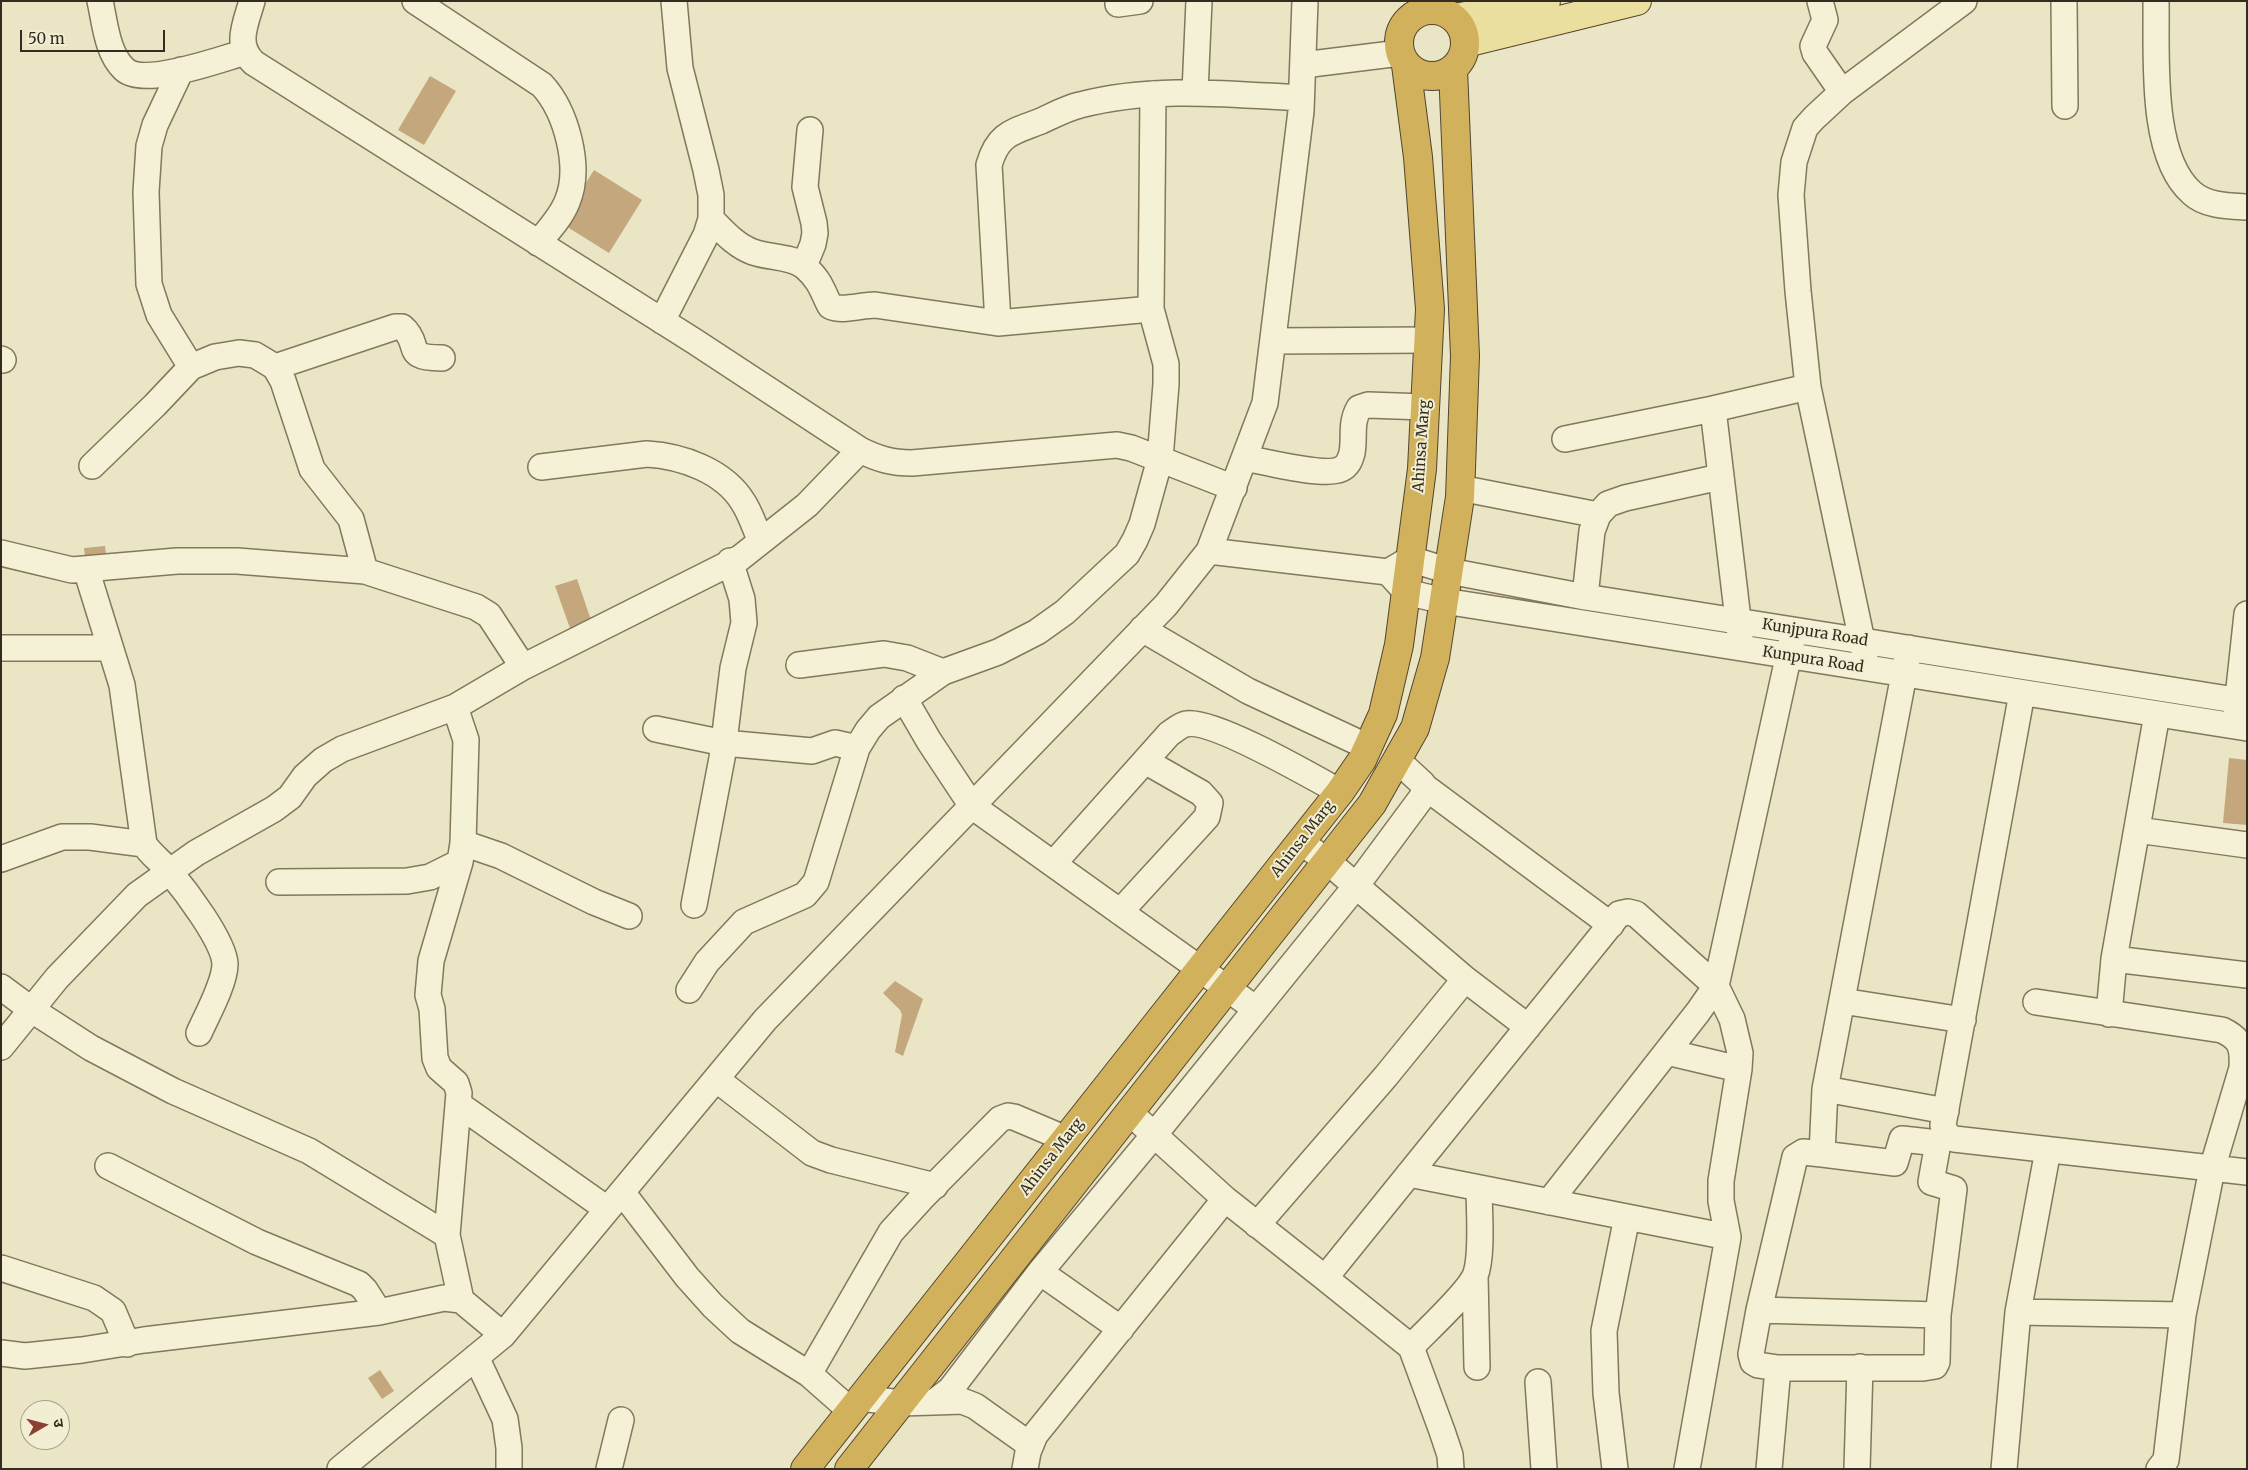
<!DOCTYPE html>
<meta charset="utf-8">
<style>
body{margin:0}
#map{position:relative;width:2248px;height:1470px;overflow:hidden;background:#eae5c4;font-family:Merriweather,"Noto Sans Devanagari",serif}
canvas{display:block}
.frame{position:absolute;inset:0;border:2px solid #342d1f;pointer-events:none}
.north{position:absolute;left:20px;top:1400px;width:50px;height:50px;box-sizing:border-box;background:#f2eed3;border:1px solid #a6a18b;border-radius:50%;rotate:82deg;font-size:14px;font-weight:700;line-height:20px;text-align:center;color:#342d1f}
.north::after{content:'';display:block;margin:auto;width:18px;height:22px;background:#8c4032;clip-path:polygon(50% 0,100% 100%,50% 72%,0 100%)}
.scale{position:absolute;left:20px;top:30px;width:145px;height:22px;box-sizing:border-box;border:2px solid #342d1f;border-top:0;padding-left:6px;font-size:15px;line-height:18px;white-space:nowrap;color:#342d1f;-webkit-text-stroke:4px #f2eed3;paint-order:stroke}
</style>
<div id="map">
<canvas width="2248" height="1470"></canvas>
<div class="frame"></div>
<div class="north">उ</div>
<div class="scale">50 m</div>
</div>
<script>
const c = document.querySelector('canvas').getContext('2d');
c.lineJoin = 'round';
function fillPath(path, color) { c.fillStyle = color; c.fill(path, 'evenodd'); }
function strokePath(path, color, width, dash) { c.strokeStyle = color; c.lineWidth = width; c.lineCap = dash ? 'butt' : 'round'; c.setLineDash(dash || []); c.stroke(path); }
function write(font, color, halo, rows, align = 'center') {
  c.font = font + ' Merriweather,serif'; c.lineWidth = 4; c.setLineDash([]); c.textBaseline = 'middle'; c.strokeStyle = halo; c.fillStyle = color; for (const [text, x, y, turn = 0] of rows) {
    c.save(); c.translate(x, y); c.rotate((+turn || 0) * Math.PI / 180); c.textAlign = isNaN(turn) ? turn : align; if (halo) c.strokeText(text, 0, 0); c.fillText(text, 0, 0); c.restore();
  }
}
fillPath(new Path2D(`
 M430 76 456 91 424 145 398 130Z
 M594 170 642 200 609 253 561 223Z
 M105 546 107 562 86 565 84 548Z
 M577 579 592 623 571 631 555 586Z
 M2229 758 2247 760V825L2223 823Z
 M895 981 923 999 903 1056 895 1052 902 1015 900 1010 883 993Z
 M380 1370 394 1391 382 1399 368 1378Z`), '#c4a77d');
const minor = new Path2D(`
 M100 1C105 23 107 53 124 69 144 88 220 59 246 52
 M252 1C246 23 234 45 254 63L694 341 860 450C878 459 892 463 912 463L1117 445 1131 448 1234 488
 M415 1 542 85C566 111 582 167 567 202 561 217 549 230 538 243
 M1820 1 1825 20 1813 46 1815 53 1842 92
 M2064 1 2065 106
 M2156 1C2157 54 2149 156 2192 193 2206 206 2229 206 2247 207
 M1118 4 1140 1
 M1303 65 1400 53
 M181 70 155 125 149 146 146 192 149 284 159 315 191 367
 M1195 92 1199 1
 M711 219C724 232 736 246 753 252 770 258 792 256 805 267 820 280 822 290 830 306 842 312 861 305 875 305L998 323 1151 309
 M804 266 813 244 815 233 814 223 805 187 810 130
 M662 321 706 235 711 219V195L706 170 680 68 674 1
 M998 323 989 165C998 133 1013 132 1041 121 1054 115 1067 108 1080 105 1153 86 1227 94 1301 98
 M1273 341 1429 340
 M1 359 3 360
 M275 367 395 327H402C423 345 401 358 442 358
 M1713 409 1740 636
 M1565 439 1713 409 1808 387
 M1245 458C1265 462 1326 477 1341 469 1348 466 1350 460 1352 453 1355 436 1350 424 1359 408L1368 405 1425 407
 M92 466 155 405 191 367 215 357 239 353 255 355 275 367 283 381 312 469 351 519 365 571
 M541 467 647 454C682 456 724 471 743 502 751 514 755 529 761 541
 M1460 488 1598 515
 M1209 551 1388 572
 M1 553 72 570 177 561H237L365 571 476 607 489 615 523 667
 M86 569 122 685 144 844C151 855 162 862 170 872 185 890 224 941 225 964 225 983 207 1015 199 1033
 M1393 569 1410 559 1449 571 1585 597 2247 702
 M1388 572 1406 592 1444 601 2247 728
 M1585 597 1592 531 1598 515 1608 504 1625 498 1720 477
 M1142 629 1248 691 1368 747
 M1 648H110
 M1909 648 1825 1089 1822 1154 1803 1152 1795 1157 1759 1310 1751 1354 1753 1362 1758 1365 1778 1368H1923L1935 1366 1937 1362 1938 1315 1954 1189 1931 1182 1938 1143 1946 1134
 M1865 655 1808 387 1798 291 1791 195 1794 162 1805 128 1814 118 1842 92 1964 1
 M799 665 884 654 907 658 943 672
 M2022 693 1943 1125 1946 1134 1954 1139 2247 1172
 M904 698 929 741 972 806 1256 1009
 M455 707 466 740 463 843 460 862 431 961 428 995 432 1009 435 1058 439 1068 456 1083 459 1093 447 1235 461 1300
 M2236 716 2247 614
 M656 729 724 743 812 751 835 743 857 748
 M1425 787 1611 925
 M2137 830 2247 845
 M1301 842 1327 861 1465 979 1528 1027
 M463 843 501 856 594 902 629 916
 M1 859 62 837H90L144 844
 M1053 864 1169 734C1174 731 1180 725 1186 724 1211 718 1313 777 1340 792
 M279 882 407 881 430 877 460 862
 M694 905 722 758 733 668 744 623 742 599 730 561
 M1120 912 1207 817 1210 803 1201 793 1145 761
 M2114 959 2247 975
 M1 987 32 1010 91 1048 173 1091 309 1151 447 1235
 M689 990 707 962 744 922 805 895 816 882 857 748 868 730 879 717 943 672 998 652 1037 632 1065 612 1127 554 1135 540 1142 524 1160 459 1166 384V364L1151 309 1153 94
 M1842 1001 1963 1020
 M2036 1002 2222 1030C2241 1039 2243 1047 2242 1068L2212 1169 2183 1315 2166 1460 2159 1469
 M2109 1014 2114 959 2157 714
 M1 1047 57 978 137 895 196 853 274 809 290 797 305 776 323 760 342 749 455 707 523 667 740 558 807 505 860 450
 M1667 1052 1739 1069
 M716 1079 812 1153 831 1160 935 1186
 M1825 1089 1946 1111
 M458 1104 607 1209
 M1129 1112 1225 1199 1325 1278 1619 914 1628 912 1636 914 1716 986 1732 1019 1740 1053 1739 1069 1721 1181V1201L1728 1237 1687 1469
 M1822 1154 1895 1163 1902 1139 1938 1143
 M108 1166 257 1242 359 1284 365 1290 379 1312
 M1409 1174 1728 1237
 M622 1192 687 1277 713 1306 740 1331 809 1374 851 1411
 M1549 1202 1698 1012 1716 986 1792 640
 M1257 1225 1386 1076 1465 979
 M1 1268 94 1298 113 1311 127 1344
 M1040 1272 1121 1329
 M1475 1276 1477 1367
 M1325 1278 1411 1347 1442 1431 1450 1455 1451 1469
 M1759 1310 1938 1315
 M2018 1312 2183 1315
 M1411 1347C1426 1331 1467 1294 1475 1276 1483 1257 1479 1209 1479 1188
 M1 1353 25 1356 82 1350 144 1340 379 1312 444 1298 461 1300 503 1335
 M476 1357 505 1419 509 1448V1469
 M809 1374 891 1232 921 1199 1000 1119 1008 1116 1014 1117 1066 1139
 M1538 1382 1544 1469
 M861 1398 900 1403 934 1402 950 1390 1040 1272 1154 1135 1356 886 1422 797 1425 787 1422 783 1397 760
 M934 1402 962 1401 975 1406 1030 1445
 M340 1469 503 1335 765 1020 1166 605 1209 551 1265 403 1301 111 1305 1
 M609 1469 621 1420
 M1025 1469 1028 1452 1035 1435 1225 1199
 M1615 1469 1606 1393 1604 1331 1627 1217
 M1769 1469 1778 1368
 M1857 1469 1860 1367
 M2004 1469 2018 1312 2048 1150`);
const major = new Path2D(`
 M1455 18 1546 1
 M1466 43 1637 1`);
const highway = new Path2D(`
 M1399 43a33 33 0 1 1 66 0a33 33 0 1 1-66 0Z
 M805 1469 1340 792 1362 760 1383 714 1399 645 1422 469 1430 309 1418 157 1406 65
 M849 1469 1372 804 1415 728 1435 658 1460 497 1465 356 1453 69`);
strokePath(minor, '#83775c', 28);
strokePath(major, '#514530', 30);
strokePath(highway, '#514530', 30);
strokePath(minor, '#f5f1d6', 25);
strokePath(major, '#eadf9f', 28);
strokePath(highway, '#d1b15c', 28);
write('15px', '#342d1f', '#f2eed3', [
 ["Ahinsa Marg",1422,446,-86],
 ["Kunjpura Road",1815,633,9],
 ["Kunpura Road",1813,660,9],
 ["Ahinsa Marg",1303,839,-52],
 ["Ahinsa Marg",1052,1157,-52]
]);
</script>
